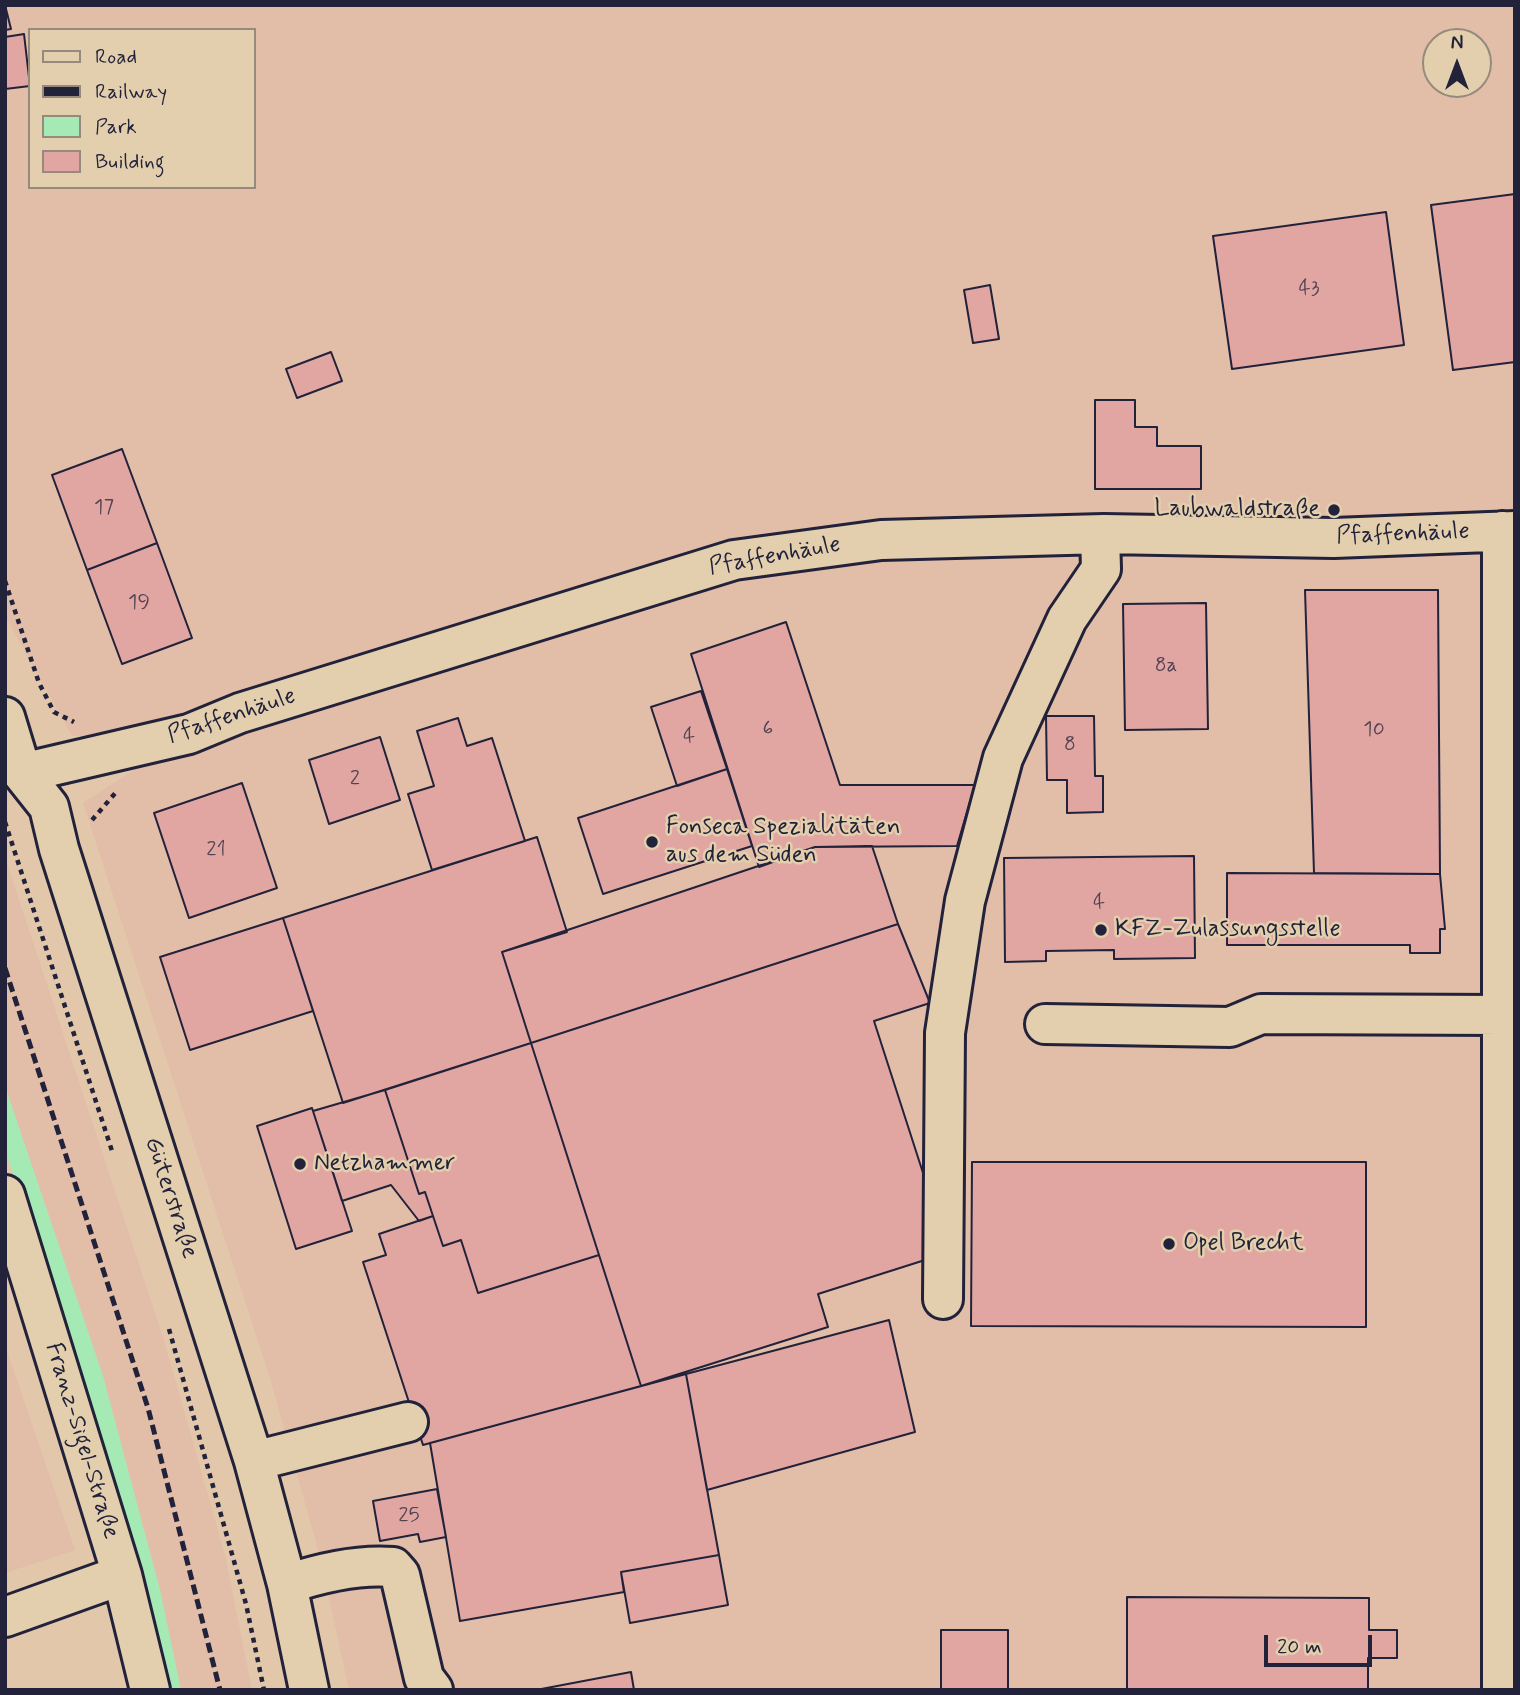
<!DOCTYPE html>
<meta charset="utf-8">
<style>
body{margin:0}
#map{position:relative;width:1520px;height:1695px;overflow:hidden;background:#e3c7ab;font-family:Mynerve,sans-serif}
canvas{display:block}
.frame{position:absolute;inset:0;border:7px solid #22223b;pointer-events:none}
.legend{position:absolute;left:28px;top:28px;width:228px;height:161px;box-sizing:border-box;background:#e3cfad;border:2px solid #968a7f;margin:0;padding:9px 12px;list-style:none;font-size:21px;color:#22223b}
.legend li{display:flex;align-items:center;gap:14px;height:35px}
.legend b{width:35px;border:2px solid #968a7f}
.north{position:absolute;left:1422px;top:28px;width:70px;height:70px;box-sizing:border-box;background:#e3cfad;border:2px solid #968a7f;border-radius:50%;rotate:0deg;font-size:19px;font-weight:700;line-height:28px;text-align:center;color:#22223b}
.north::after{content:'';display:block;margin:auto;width:24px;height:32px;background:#22223b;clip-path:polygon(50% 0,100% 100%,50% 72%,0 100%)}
.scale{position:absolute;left:1264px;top:1635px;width:108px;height:32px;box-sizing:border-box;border:4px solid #22223b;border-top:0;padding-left:9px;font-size:21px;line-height:24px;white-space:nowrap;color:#22223b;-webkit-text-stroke:5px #e3cfad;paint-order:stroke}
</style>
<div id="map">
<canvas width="1520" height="1695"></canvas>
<div class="frame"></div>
<ul class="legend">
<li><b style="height:9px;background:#e3cfad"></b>Road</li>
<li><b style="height:9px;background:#22223b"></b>Railway</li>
<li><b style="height:19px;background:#a5e9b5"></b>Park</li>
<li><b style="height:19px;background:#e1a6a1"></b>Building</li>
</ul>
<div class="north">N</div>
<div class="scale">20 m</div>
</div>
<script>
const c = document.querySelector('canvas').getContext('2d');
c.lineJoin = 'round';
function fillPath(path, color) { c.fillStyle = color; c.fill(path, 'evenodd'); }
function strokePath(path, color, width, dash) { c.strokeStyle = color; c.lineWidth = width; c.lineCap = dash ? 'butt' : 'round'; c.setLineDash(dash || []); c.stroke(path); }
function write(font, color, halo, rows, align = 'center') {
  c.font = font + ' Mynerve,sans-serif'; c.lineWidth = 5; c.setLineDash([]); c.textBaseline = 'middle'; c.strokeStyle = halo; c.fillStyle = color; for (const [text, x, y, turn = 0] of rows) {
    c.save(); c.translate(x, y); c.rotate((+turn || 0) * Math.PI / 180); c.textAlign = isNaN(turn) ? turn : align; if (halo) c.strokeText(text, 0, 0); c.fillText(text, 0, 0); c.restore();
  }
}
fillPath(new Path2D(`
 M5 5H1515V1690H349L321 1560 270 1378 83 803 188 734 72 736 5 616ZM30 30H254V187H30ZM1436 42H1478V84H1436Z
 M5 857 163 1337 225 1555 252 1690H181L160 1590 103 1376 5 1086Z
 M5 1345 75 1550 5 1573Z`), '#e2bda8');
fillPath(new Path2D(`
 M5 1086 103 1376 160 1590 181 1690H168L124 1514 5 1149Z`), '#a5e9b5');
const building = new Path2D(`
 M5 5 11 29 5 30Z
 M24 34 30 86 5 89V37Z
 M1515 194V362L1453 370 1431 205Z
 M1386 212 1404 345 1232 369 1213 236Z
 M990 285 999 339 973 343 964 290Z
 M331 352 342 381 297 398 286 369Z
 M1095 400H1135V427H1157V446H1201V489H1095Z
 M122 449 157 543 87 570 52 475Z
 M157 543 192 638 122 664 87 570Z
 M1305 590H1438L1440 874 1314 873Z
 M1206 603 1208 729 1125 730 1123 604Z
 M786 622 840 785H975L957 846 815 847 759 867 691 654Z
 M701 691 727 769 677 786 651 707Z
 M1046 716H1094L1095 776H1103V812L1067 813V780H1047Z
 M458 718 467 746 492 738 525 841 432 870 408 794 434 786 417 731Z
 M380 737 400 800 329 824 309 760Z
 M727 769 752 846 603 894 578 818Z
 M242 783 277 888 189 918 154 813Z
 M537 837 567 932 502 952 531 1043 343 1103 283 918Z
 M872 846 898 924 531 1043 502 952 815 847Z
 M1194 856 1195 958 1114 959V950L1046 951V961L1005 962 1004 858Z
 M1227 873 1440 874 1445 929H1440V953H1410V945H1227Z
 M283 918 313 1011 190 1050 160 957Z
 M898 924 930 1003 874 1021 924 1176 925 1260 818 1294 828 1327 641 1386 531 1043Z
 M531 1043 599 1255 478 1293 461 1240 443 1246 425 1192 419 1194 385 1090Z
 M385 1090 419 1194 425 1192 433 1216 419 1221 391 1185 342 1201 313 1111Z
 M312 1108 352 1231 296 1249 257 1126Z
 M972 1162H1366V1327L971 1326Z
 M433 1216 443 1246 461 1240 478 1293 599 1255 641 1386 423 1445 363 1262 386 1255 379 1234Z
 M889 1320 915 1432 707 1490 686 1374Z
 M686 1374 719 1555 621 1572 624 1592 460 1621 430 1443Z
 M437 1489 446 1537 420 1542 418 1534 380 1541 373 1501Z
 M719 1555 728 1605 630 1623 621 1572Z
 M1127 1597 1369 1598V1630H1397V1658H1368V1690H1127Z
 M941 1630H1008V1690H941Z
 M631 1672 634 1690H536Z`);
fillPath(building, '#e1a6a1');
strokePath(building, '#22223b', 2);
const minor = new Path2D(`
 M5 717 22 773 49 807 59 849 254 1461 287 1584 309 1690
 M22 773 189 734 240 713 734 560 881 540 1104 534 1334 538 1515 531
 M1045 1024 1230 1027 1261 1014 1502 1015
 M5 1195 122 1575 150 1690
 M943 1299 945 1033 965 901 1003 758 1067 619 1101 569 1100 535
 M254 1461 408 1422
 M287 1584C320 1573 359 1564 393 1567L400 1575 424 1678 433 1690
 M5 1617 122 1575
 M1502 1690V531`);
strokePath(minor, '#22223b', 44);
strokePath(new Path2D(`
 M5 581 39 683 54 712 74 722
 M92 820 118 790
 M5 822 113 1154
 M169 1329 246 1604 264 1690`), '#22223b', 4.5, [5, 5]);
strokePath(minor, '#e3cfad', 38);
strokePath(new Path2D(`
 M5 968 148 1408 220 1690`), '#22223b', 5, [10, 5]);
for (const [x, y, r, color] of [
 [1334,510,7,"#22223b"],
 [652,842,7,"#22223b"],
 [1101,930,7,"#22223b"],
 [300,1164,7,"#22223b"],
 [1169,1244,7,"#22223b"]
]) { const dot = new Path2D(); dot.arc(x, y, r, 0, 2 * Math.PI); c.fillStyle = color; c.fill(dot); strokePath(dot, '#e3cfad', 2.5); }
write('21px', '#524354', null, [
 ["43",1309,290],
 ["17",104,509],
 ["19",139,604],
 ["8a",1166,667],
 ["6",768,730],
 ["10",1374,731],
 ["4",689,738],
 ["8",1070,746],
 ["2",355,780],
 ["21",216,851],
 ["4",1099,904],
 ["25",409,1517]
]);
write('24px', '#22223b', '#e3cfad', [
 ["Laubwaldstraße",1320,510,"right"],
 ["Fonseca Spezialitäten",666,828],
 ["aus dem Süden",666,856],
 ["KFZ-Zulassungsstelle",1115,930],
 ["Netzhammer",314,1164],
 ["Opel Brecht",1183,1244]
], 'left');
write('24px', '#22223b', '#e3cfad', [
 ["Pfaffenhäule",1403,535,-2],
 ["Pfaffenhäule",775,557,-10],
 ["Pfaffenhäule",232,717,-18],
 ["Güterstraße",170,1198,72],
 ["Franz-Sigel-Straße",81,1441,73]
]);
</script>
